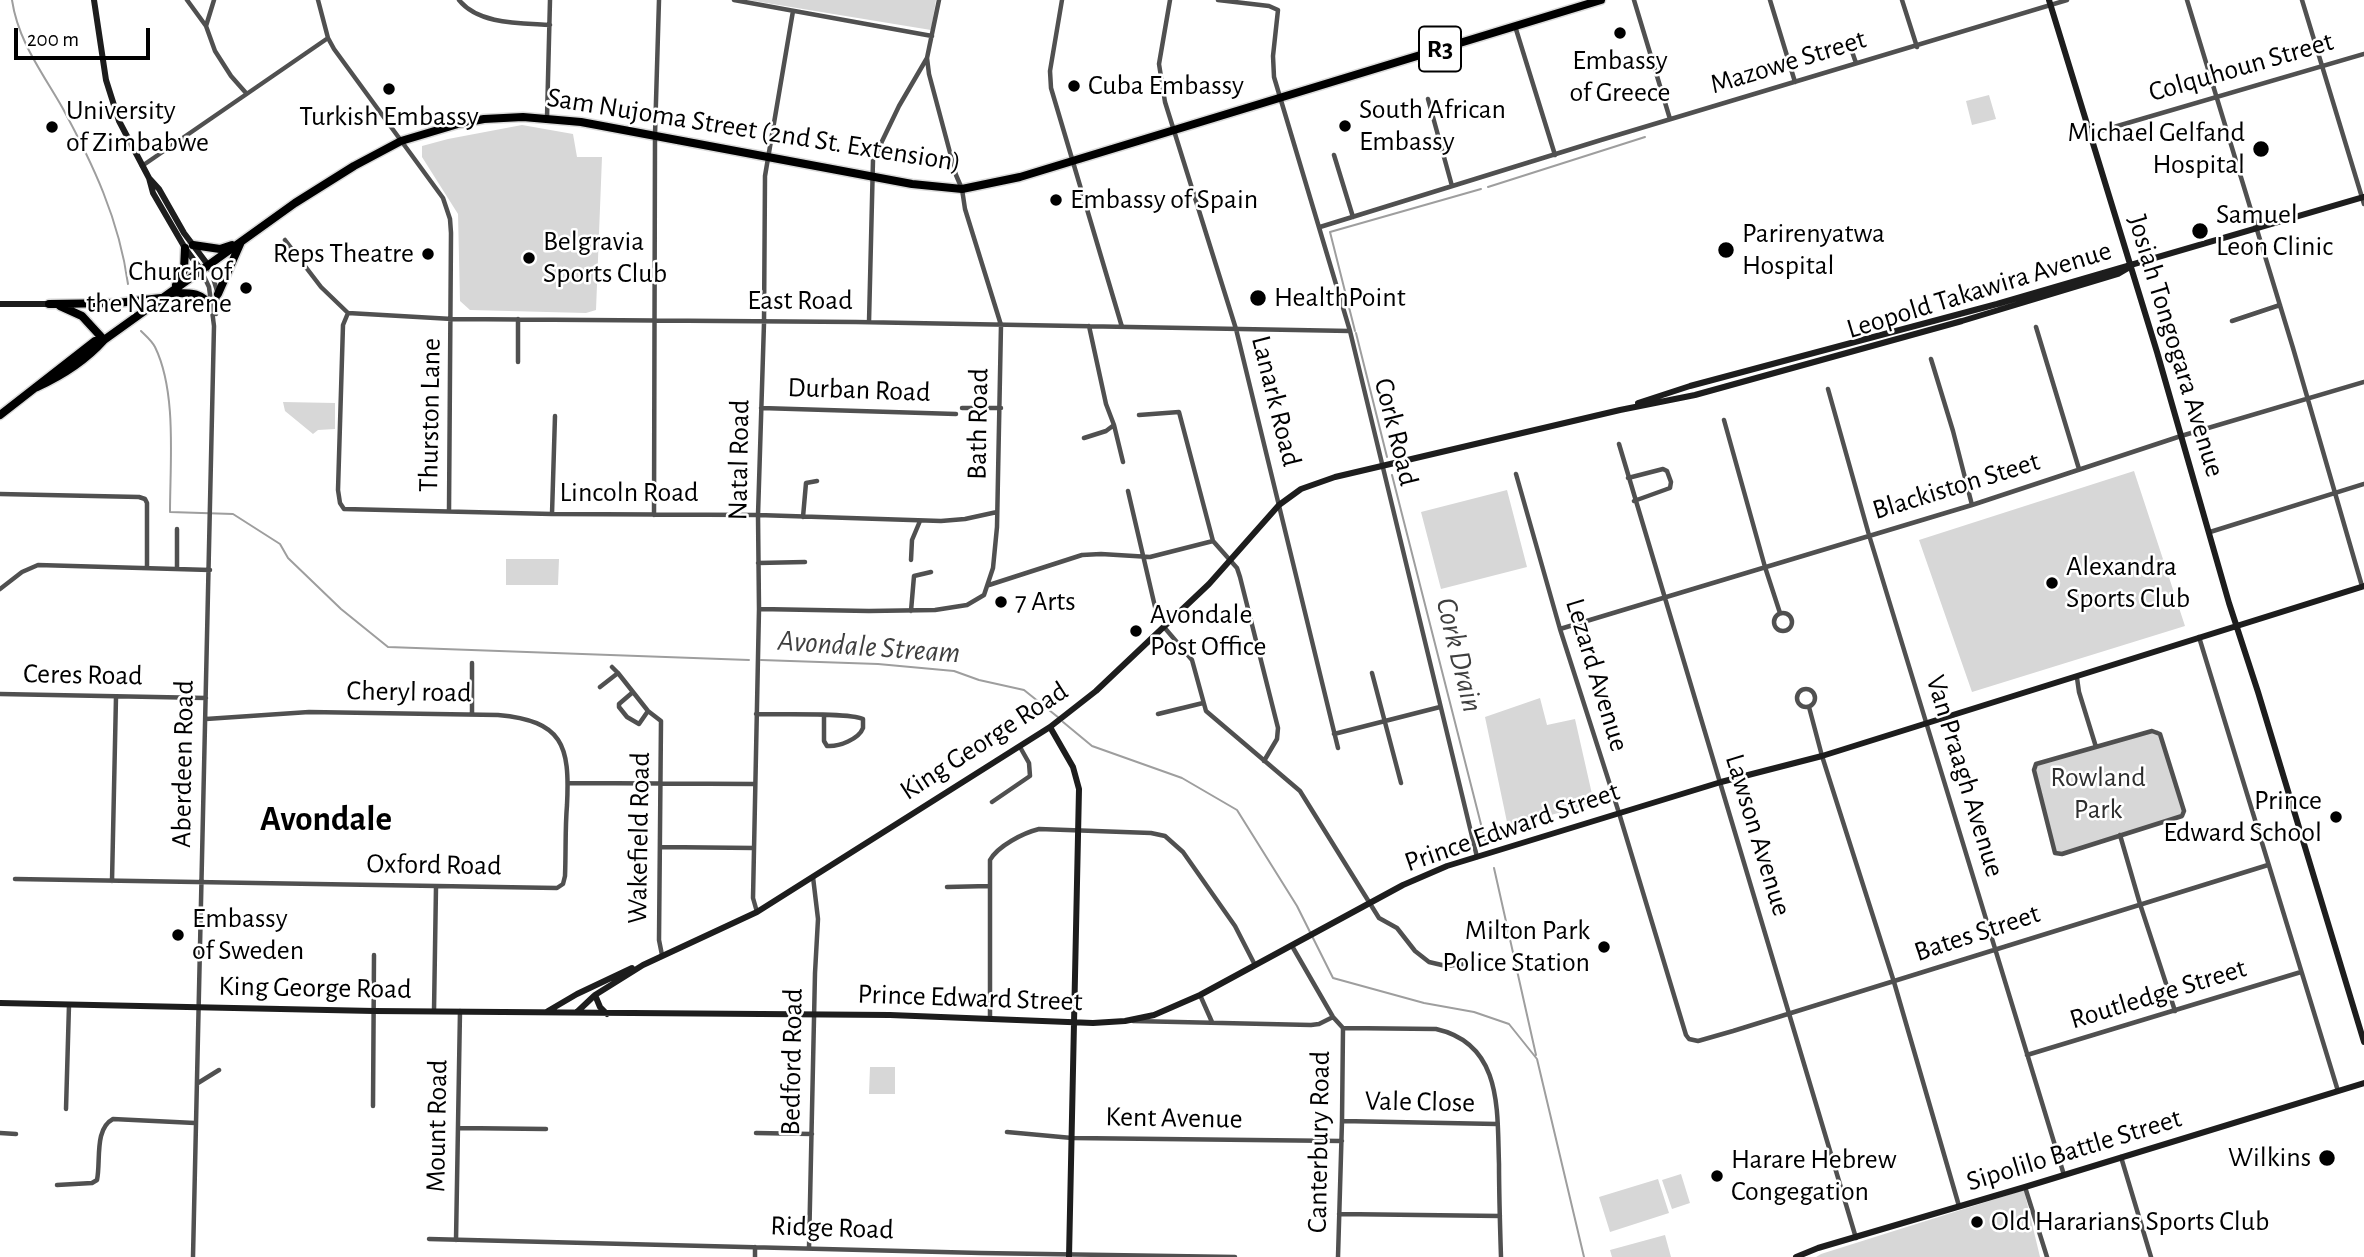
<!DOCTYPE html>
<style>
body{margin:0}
#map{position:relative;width:2364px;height:1257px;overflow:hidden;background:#fff;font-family:"Alegreya Sans",sans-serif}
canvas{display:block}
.scale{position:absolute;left:14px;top:28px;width:136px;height:32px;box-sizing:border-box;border:4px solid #000;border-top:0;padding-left:9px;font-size:21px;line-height:24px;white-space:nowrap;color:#000;-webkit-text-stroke:5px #fff;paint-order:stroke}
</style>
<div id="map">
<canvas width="2364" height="1257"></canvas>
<div class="scale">200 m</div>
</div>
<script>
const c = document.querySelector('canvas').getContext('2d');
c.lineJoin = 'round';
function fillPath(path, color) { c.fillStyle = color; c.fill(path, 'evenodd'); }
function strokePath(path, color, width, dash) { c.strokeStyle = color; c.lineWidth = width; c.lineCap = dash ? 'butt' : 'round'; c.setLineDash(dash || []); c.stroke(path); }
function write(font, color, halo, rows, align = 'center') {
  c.font = font + ' "Alegreya Sans",sans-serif'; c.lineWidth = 5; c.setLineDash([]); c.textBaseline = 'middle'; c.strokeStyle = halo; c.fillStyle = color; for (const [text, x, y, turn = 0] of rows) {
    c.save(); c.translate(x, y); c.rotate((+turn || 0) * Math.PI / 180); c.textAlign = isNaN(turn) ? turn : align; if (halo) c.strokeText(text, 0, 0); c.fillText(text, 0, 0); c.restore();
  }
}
fillPath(new Path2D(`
 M748 0H936L931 30Z
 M1989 95 1996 119 1972 125 1966 101Z
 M522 125 573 134 577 157H602L596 310 586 313 470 310 460 301 458 214 422 157V146L448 139Z
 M283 402 335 403V429L318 430 313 434 285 411Z
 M2134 471 2185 626 1972 692 1919 540Z
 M1507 490 1527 567 1441 589 1421 512Z
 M506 559H559L558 585H506Z
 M1540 698 1547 725 1575 719 1594 803 1508 827 1485 717Z
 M2158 730 2184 815 2057 854 2034 763Z
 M870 1067H895V1094H869Z
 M1681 1174 1690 1203 1672 1209 1662 1180Z
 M1658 1179 1669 1213 1610 1232 1599 1197Z
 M2024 1190 2040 1257H1816L1821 1254Z
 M1665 1235 1671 1257H1612L1610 1250Z`), '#d7d7d7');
strokePath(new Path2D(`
 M12 0C18 41 42 72 62 107 93 164 119 219 128 284
 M1488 187 1645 137
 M141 331C146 336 152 341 155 347 177 392 170 462 170 512L233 514 280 544 288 558 341 609 388 647 749 660
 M1355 331 1330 232 1481 189
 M1356 333 1387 457
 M1392 475 1486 844
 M761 660 878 664 954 671 979 680 1024 690 1059 718
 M1063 722 1092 746 1182 778 1237 810 1297 906 1333 978 1424 1003 1474 1012 1509 1024 1537 1059 1584 1257
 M1494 868 1536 1055`), '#9e9e9e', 2);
const highway = new Path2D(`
 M193 245 220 249 232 245
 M176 285 184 270 185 248
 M170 293C190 293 200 291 213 308
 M218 294 241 242
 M49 304 117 303 161 298
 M60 306 82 316 104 340
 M37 387C61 376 87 359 104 340L295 203 354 166 401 141 458 124 484 119 523 117 581 122 912 184 962 189 1020 177 1601 0
 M0 415 95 341 104 340`);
strokePath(highway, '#dbdbdb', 11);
strokePath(new Path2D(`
 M187 0 206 26 215 51 231 76 246 93
 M318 0 328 38 334 49 443 198 450 219 451 233 449 511
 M459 0C479 25 522 23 550 25
 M734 0 932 36
 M1062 0 1050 71 1051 88 1122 327
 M1170 0 1159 64 1165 102 1236 329 1338 748
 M1218 0 1269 6 1278 10 1273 56 1274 77 1350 331 1477 857
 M1634 0 1670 119
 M1770 0 1795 82
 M1902 0 1917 47
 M2187 0 2293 348 2362 586
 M2302 0 2364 204
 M206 26 214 0
 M1515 26 1555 155
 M1848 40 1856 63
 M1428 99 1452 186
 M547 118 550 0
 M2090 134 2364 54
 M1334 155 1353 217
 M142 166 328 38
 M1320 227 1601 140 2067 0
 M285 240 321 287 348 313 452 319 856 322 1350 331
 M209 265 218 294 216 314
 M348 313 343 325 338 490 340 503 344 509 552 514 758 515 941 521 965 519 997 512
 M2232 321 2280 305
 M869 322 873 160 899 106 927 58
 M2036 327 2079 469
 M1931 359 1953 431 1972 505
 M518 362V319
 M1828 389 1869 535 2064 1175
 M761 408 956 414
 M962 408H1001
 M1139 415 1179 412 1213 541 1237 568 1240 577 1278 728 1277 739 1264 761
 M1724 420 1765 567 1780 613
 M1114 425 1123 462
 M1084 438 1106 431 1114 425 1106 404 1089 326
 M1619 444 1856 1238
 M1516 474 1560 629 1619 813 1686 1035 1689 1039 1698 1041 1733 1031 2268 865
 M1628 478 1663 469 1667 471 1671 482 1670 488 1634 501
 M1128 491 1156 611
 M0 494 139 497 145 499 147 503V568
 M552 514 555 416
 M654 515 655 135 659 0
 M803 517 806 483 817 481
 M2210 532 2364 484
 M911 560 912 540 920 521
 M758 563 805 562
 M177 569V529
 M989 585 1082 555 1101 554 1150 557 1213 541
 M0 589 22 572 38 565 210 570
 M759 609 869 611 935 610 967 605 984 595 993 568 997 527 1001 325 965 209 962 189 956 175 929 74 927 58 939 0
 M911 611 914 576 931 572
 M1774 622a9 9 0 1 1 18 0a9 9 0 1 1-18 0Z
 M1164 627 1192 660 1206 711 1300 791 1379 918 1397 928 1415 951 1429 962 1446 966 1471 963
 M1560 629 1972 505 2181 436 2364 382
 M2199 637 2338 1091
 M612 667 618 673
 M1372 673 1401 783
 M2077 678 2079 692 2096 747
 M600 687 618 673 648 711 661 721 659 940 662 955
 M1797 698a9 9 0 1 1 18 0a9 9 0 1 1-18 0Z
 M633 692 619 704V707L627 717 639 724 648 711
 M0 694 206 698
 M1809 707 1822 756 1894 982 1959 1206
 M472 714V663
 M756 714C776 715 849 712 863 719V728C859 739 839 747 827 746L824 741V716
 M1158 714 1203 703
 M2152 731 2160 734 2184 811 2182 816 2062 854 2055 853 2034 770 2036 764Z
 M1334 734 1440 707
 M569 783 754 784
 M992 802 1030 776 1029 763 1020 747
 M2120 835 2140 904 2175 1011
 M660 847 754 848
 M15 879 557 888 563 884 565 876C566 852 565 829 567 805 570 745 563 721 498 715L309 712 206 719
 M112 881 116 697
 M947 887 989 886
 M757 912 753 898 759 609 758 515 764 323 765 176 793 11
 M1292 946 1333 1017 1343 1028
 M1200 995 1212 1022
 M434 1011 436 887
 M990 1018V860C998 846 1023 833 1039 829L1151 833 1165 836 1183 852 1235 926 1255 965
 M1133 1021 1311 1025 1319 1024 1333 1017
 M1343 1028 1436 1029C1503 1044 1497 1111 1499 1164 1499 1195 1500 1226 1501 1257
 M2027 1055 2301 972
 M198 1083 219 1070
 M373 1106 374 955
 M66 1109 69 1005
 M1342 1121 1497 1124
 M458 1128 546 1129
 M1007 1132 1072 1138 1342 1141
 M0 1133 16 1134
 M756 1133 812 1134
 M2121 1157 2151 1257
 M57 1185 92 1183 97 1180C101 1161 94 1129 113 1119L195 1123
 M2025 1187 2047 1257
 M1339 1214 1500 1216
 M429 1239 981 1253 1235 1257
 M456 1240 460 1011
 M755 1247V1257
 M809 1248 815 973 818 919 813 877
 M193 1257 214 326 209 287 201 270
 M1338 1257 1342 1121 1343 1028`), '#505050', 4.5);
strokePath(new Path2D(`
 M94 0 106 80 119 121 149 178 153 193 185 248 201 270
 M2049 0 2157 352 2229 603 2258 692 2364 1042
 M149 178 159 189 184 233 208 265
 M0 304H49
 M1638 403 1690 386 1997 304 2364 197
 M1050 727 1073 767 1079 789 1069 1257
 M595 995 600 1007 607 1014
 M0 1003 374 1011 890 1015 1093 1023 1125 1021 1154 1015 1200 995 1403 885 1447 866 1721 782 1822 756 2364 586
 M548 1011 577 994 632 968
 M577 1012 595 995 643 965 757 912 1050 727 1096 691 1209 584 1279 505 1301 489 1335 477 1620 410 1695 395 1962 321 2118 274 2130 267
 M1796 1257 1818 1248 2025 1187 2364 1083`), '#1d1d1d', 6);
strokePath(highway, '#000', 8);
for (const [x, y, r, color] of [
 [1620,33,7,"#000"],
 [1074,86,7,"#000"],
 [389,89,7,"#000"],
 [1345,126,7,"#000"],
 [52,127,7,"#000"],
 [2261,149,9,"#000"],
 [1056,200,7,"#000"],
 [2200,231,9,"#000"],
 [1726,250,9,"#000"],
 [428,254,7,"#000"],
 [529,258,7,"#000"],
 [246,288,7,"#000"],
 [1258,298,9,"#000"],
 [2052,583,7,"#000"],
 [1001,602,7,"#000"],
 [1136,631,7,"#000"],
 [2336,817,7,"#000"],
 [178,935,7,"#000"],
 [1604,947,7,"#000"],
 [2327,1158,9,"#000"],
 [1717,1176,7,"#000"],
 [1977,1222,7,"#000"]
]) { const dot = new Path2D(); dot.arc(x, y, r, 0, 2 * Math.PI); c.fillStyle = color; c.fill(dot); strokePath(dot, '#fff', 2.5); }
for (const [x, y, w] of [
 [1440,49,42]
]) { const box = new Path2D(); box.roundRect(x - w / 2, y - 22.5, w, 45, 5); c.fillStyle = '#fff'; c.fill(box); strokePath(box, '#000', 2); }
write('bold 26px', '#000', null, [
 ["R3",1440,49]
]);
write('28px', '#000', '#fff', [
 ["Embassy",1620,61,"center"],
 ["of Greece",1620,93,"center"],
 ["Cuba Embassy",1088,86],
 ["South African",1359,110],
 ["Embassy",1359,142],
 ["University",66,111],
 ["of Zimbabwe",66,143],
 ["Turkish Embassy",389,117,"center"],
 ["Michael Gelfand",2245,133,"right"],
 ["Hospital",2245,165,"right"],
 ["Embassy of Spain",1070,200],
 ["Samuel",2216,215],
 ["Leon Clinic",2216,247],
 ["Parirenyatwa",1742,234],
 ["Hospital",1742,266],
 ["Belgravia",543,242],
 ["Sports Club",543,274],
 ["Reps Theatre",414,254,"right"],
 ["Church of",232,272,"right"],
 ["the Nazarene",232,304,"right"],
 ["HealthPoint",1274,298],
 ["Alexandra",2066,567],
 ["Sports Club",2066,599],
 ["7 Arts",1015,602],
 ["Avondale",1150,615],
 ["Post Office",1150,647],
 ["Prince",2322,801,"right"],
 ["Edward School",2322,833,"right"],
 ["Embassy",192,919],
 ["of Sweden",192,951],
 ["Milton Park",1590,931,"right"],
 ["Police Station",1590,963,"right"],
 ["Wilkins",2311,1158,"right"],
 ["Harare Hebrew",1731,1160],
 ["Congegation",1731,1192],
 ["Old Hararians Sports Club",1991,1222]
], 'left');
write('28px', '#000', '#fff', [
 ["Mazowe Street",1788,62,-17],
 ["Colquhoun Street",2241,67,-16],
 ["Sam Nujoma Street (2nd St. Extension)",754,130,9],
 ["Leopold Takawira Avenue",1979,290,-17],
 ["East Road",800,301],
 ["Josiah Tongogara Avenue",2176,346,73],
 ["Durban Road",859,390,2],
 ["Lanark Road",1276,401,76],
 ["Thurston Lane",430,415,-89],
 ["Bath Road",978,424,-89],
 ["Cork Road",1396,432,76],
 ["Natal Road",739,460,-89],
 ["Blackiston Steet",1956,486,-17],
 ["Lincoln Road",629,493],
 ["Ceres Road",83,675,1],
 ["Lezard Avenue",1597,675,73],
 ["Cheryl road",409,692,1],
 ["King George Road",984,741,-33],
 ["Aberdeen Road",183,764,-89],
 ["Van Praagh Avenue",1965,776,73],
 ["Prince Edward Street",1512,827,-19],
 ["Lawson Avenue",1758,835,73],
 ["Wakefield Road",639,838,-89],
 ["Oxford Road",434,865,1],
 ["Bates Street",1977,933,-18],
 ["King George Road",315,988,1],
 ["Routledge Street",2158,994,-17],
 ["Prince Edward Street",970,998,2],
 ["Bedford Road",792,1062,-89],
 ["Vale Close",1420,1102,1],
 ["Kent Avenue",1174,1118,1],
 ["Mount Road",437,1126,-89],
 ["Canterbury Road",1319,1142,-89],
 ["Sipolilo Battle Street",2074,1150,-17],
 ["Ridge Road",832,1228,2]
]);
write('28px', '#2e2e2e', '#fff', [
 ["Rowland",2098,778],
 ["Park",2098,810]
]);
write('italic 30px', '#3f3f3f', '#fff', [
 ["Avondale Stream",869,647,4],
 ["Cork Drain",1459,655,76]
]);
write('bold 35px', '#000', '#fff', [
 ["Avondale",326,819]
]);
</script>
